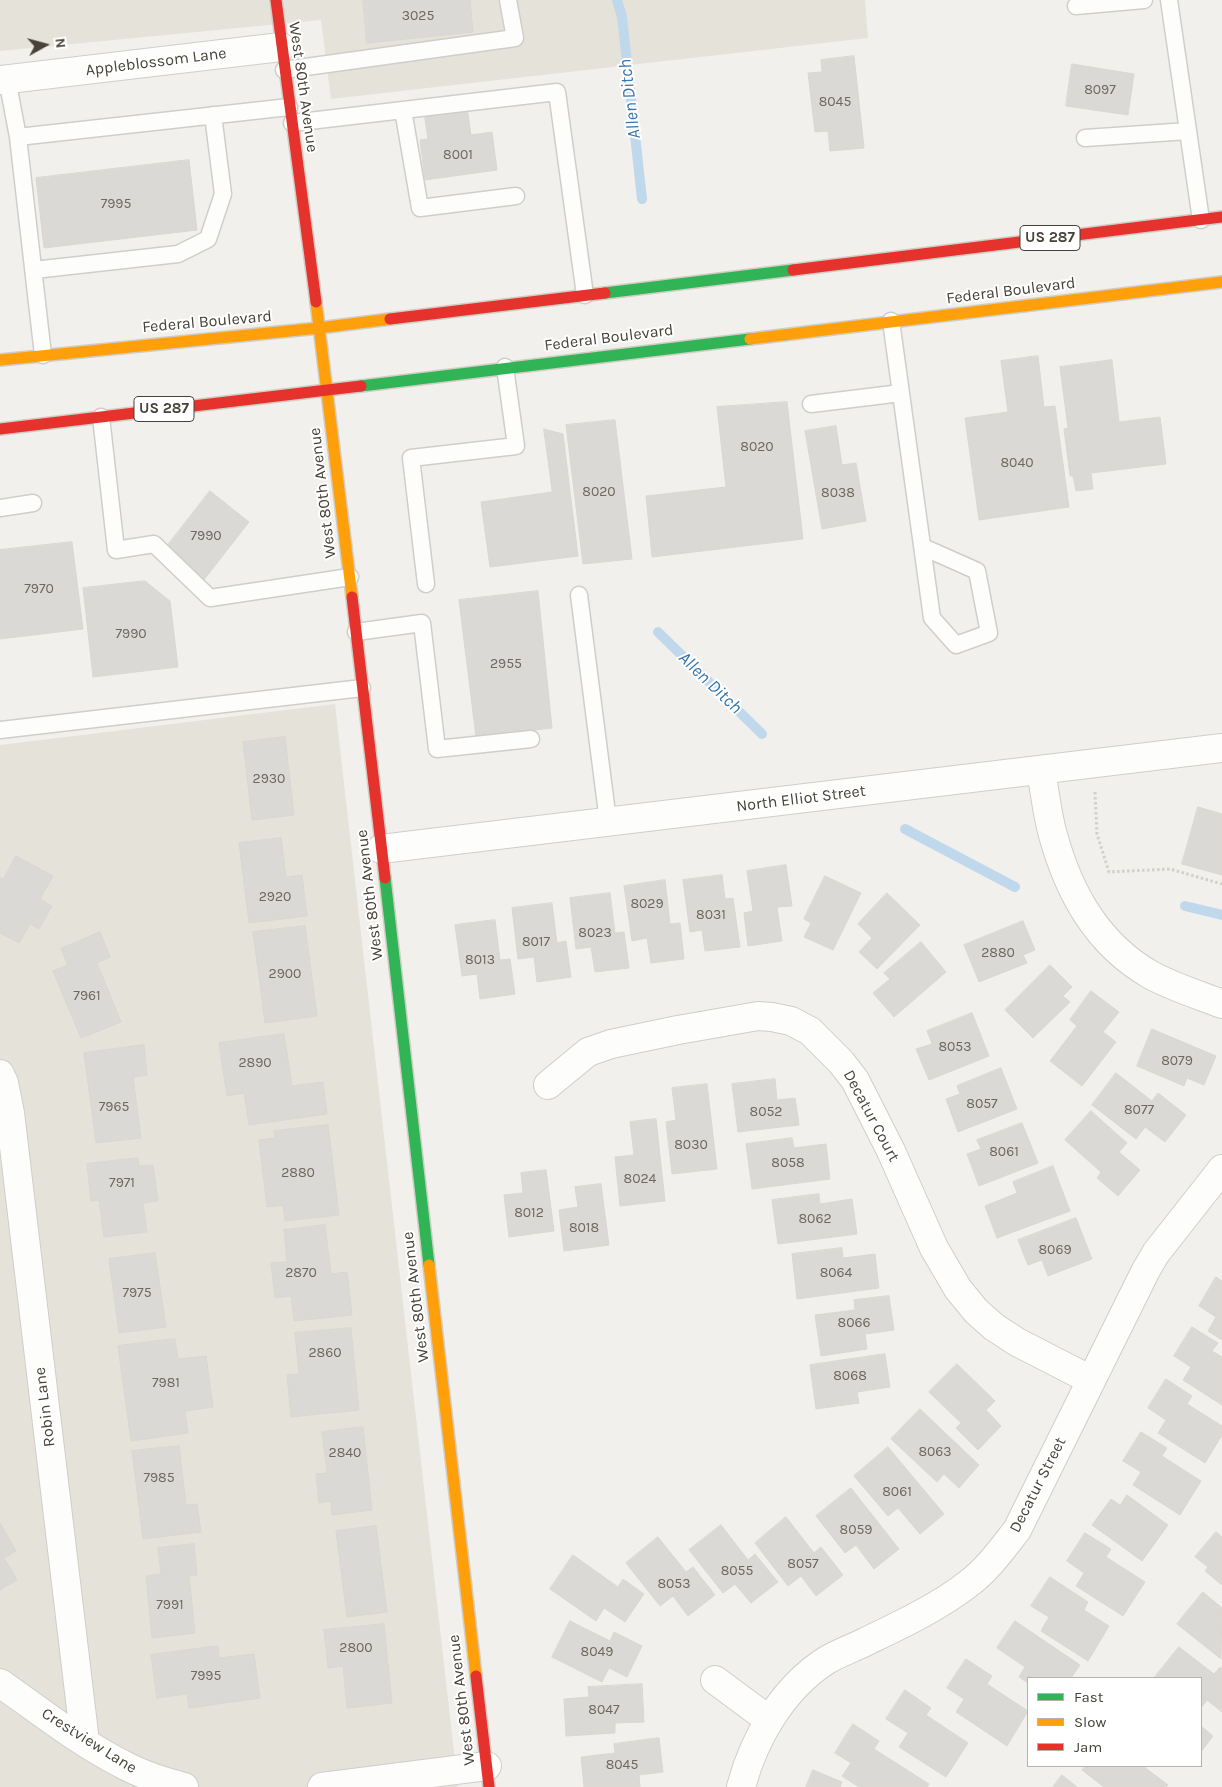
<!DOCTYPE html>
<style>
body{margin:0}
#map{position:relative;width:1222px;height:1787px;overflow:hidden;background:#f2f0ec;font-family:Karla,sans-serif}
canvas{display:block}
.legend{position:absolute;left:1027px;top:1677px;width:175px;height:90px;box-sizing:border-box;background:#fff;border:1px solid #b5b3af;margin:0;padding:6px 9px;list-style:none;font-size:15px;color:#474238}
.legend li{display:flex;align-items:center;gap:10px;height:25px}
.legend b{width:25px;border:1px solid #b5b3af}
.north{position:absolute;left:20px;top:20px;width:50px;height:50px;-webkit-text-stroke:4px #fff;paint-order:stroke;rotate:83deg;font-size:14px;font-weight:700;line-height:20px;text-align:center;color:#474238}
.north::after{content:'';display:block;margin:auto;width:18px;height:22px;background:#474238;clip-path:polygon(50% 0,100% 100%,50% 72%,0 100%)}
</style>
<div id="map">
<canvas width="1222" height="1787"></canvas>
<ul class="legend">
<li><b style="height:6px;background:#30b455"></b>Fast</li>
<li><b style="height:6px;background:#ff9f0a"></b>Slow</li>
<li><b style="height:6px;background:#e5322d"></b>Jam</li>
</ul>
<div class="north">N</div>
</div>
<script>
const c = document.querySelector('canvas').getContext('2d');
c.lineJoin = 'round';
function fillPath(path, color) { c.fillStyle = color; c.fill(path, 'evenodd'); }
function strokePath(path, color, width, dash) { c.strokeStyle = color; c.lineWidth = width; c.lineCap = dash ? 'butt' : 'round'; c.setLineDash(dash || []); c.stroke(path); }
function write(font, color, halo, rows, align = 'center') {
  c.font = font + ' Karla,sans-serif'; c.lineWidth = 4; c.setLineDash([]); c.textBaseline = 'middle'; c.strokeStyle = halo; c.fillStyle = color; for (const [text, x, y, turn = 0] of rows) {
    c.save(); c.translate(x, y); c.rotate((+turn || 0) * Math.PI / 180); c.textAlign = isNaN(turn) ? turn : align; if (halo) c.strokeText(text, 0, 0); c.fillText(text, 0, 0); c.restore();
  }
}
fillPath(new Path2D(`
 M0 0H865L868 38 331 99 321 20 0 51Z
 M335 704 458 1787H0V745Z`), '#e5e2da');
strokePath(new Path2D(`
 M617 0 622 17 642 199
 M658 632 762 734
 M905 829 1015 887
 M1185 906 1222 915`), '#c0d8ec', 10);
const building = new Path2D(`
 M363 0H470L473 32 367 43Z
 M854 56 864 148 830 151 828 131 815 132 808 73 822 72 821 60Z
 M1072 64 1134 74 1128 115 1066 106Z
 M467 107 471 135 492 132 497 170 425 180 420 140 428 139 424 113Z
 M189 160 197 230 44 248 36 178Z
 M1038 356 1044 407 1055 406 1069 507 979 520 965 418 1008 412 1001 361Z
 M1112 360 1119 422 1160 417 1166 464 1091 473 1093 489 1076 491 1073 476H1070L1064 429 1068 428 1060 367Z
 M787 402 803 539 652 557 646 496 726 487 717 407Z
 M615 420 632 559 583 564 566 425Z
 M836 426 842 465 856 463 866 521 822 529 805 431Z
 M544 429 563 434 578 556 490 567 481 502 552 492Z
 M210 491 249 522 203 581 164 550Z
 M72 542 83 629 0 639V550Z
 M145 581 170 601 178 667 93 677 83 588Z
 M538 591 552 728 476 737 459 600Z
 M285 737 294 815 252 820 243 742Z
 M1198 807 1222 814V875L1182 864Z
 M281 838 286 877 302 875 307 916 249 923 239 843Z
 M16 856 53 876 40 899 52 906 39 929 30 924 19 943 0 933V877L3 879Z
 M786 865 792 906 777 907 782 941 748 946 744 913 753 911 747 871Z
 M722 875 725 899 733 898 740 947 705 951 702 930 690 932 683 880Z
 M825 876 861 893 833 950 804 937 811 923 804 919Z
 M665 880 670 924 680 923 684 959 651 963 647 938 632 941 624 886Z
 M610 893 615 933 624 932 629 968 595 972 591 947 576 949 570 898Z
 M887 893 920 925 877 969 859 952 872 938 858 924Z
 M552 903 557 943 566 941 571 977 537 982 534 957 518 959 512 908Z
 M495 920 500 960 510 959 515 994 480 999 477 974 462 976 455 925Z
 M1023 921 1035 950 1023 955 1027 963 979 982 964 945Z
 M305 926 317 1016 265 1023 253 932Z
 M100 932 110 957 97 963 121 1022 81 1038 53 971 68 965 61 949Z
 M921 942 946 972 894 1017 873 993 890 979 884 973Z
 M1050 965 1072 987 1063 996 1070 1002 1033 1038 1005 1010Z
 M1091 991 1119 1012 1103 1032 1116 1042 1082 1086 1050 1061 1077 1026 1070 1020Z
 M972 1013 989 1056 929 1080 916 1049 932 1044 927 1031Z
 M1152 1029 1216 1056 1204 1085 1187 1078 1184 1086 1137 1066Z
 M284 1034 292 1086 323 1082 327 1114 249 1125 244 1093 227 1096 219 1043Z
 M144 1045 147 1075 133 1077 141 1138 96 1143 84 1053Z
 M1001 1068 1017 1109 958 1132 946 1099 960 1094 957 1086Z
 M1116 1073 1152 1101 1158 1093 1186 1115 1165 1142 1145 1127 1136 1139 1092 1105Z
 M775 1079 777 1100 795 1098 799 1125 738 1132 732 1084Z
 M707 1084 717 1169 672 1174 666 1122 676 1120 672 1088Z
 M1091 1111 1127 1143 1119 1152 1140 1170 1118 1196 1097 1178 1101 1172 1065 1140Z
 M656 1119 665 1201 620 1206 615 1157 634 1155 630 1122Z
 M1022 1123 1038 1163 979 1186 967 1154 981 1149 977 1140Z
 M328 1125 339 1215 285 1221 283 1205 267 1207 259 1140 275 1138 274 1131Z
 M792 1138 794 1148 826 1144 830 1179 752 1189 746 1144Z
 M138 1158 139 1166 153 1165 158 1201 143 1203 147 1232 104 1237 99 1200 91 1201 87 1164Z
 M1053 1166 1070 1211 997 1238 985 1206 1017 1193 1013 1182Z
 M546 1170 554 1231 509 1237 504 1195 523 1193 521 1173Z
 M601 1184 609 1245 564 1251 559 1210 578 1207 575 1187Z
 M819 1194 820 1204 852 1199 857 1234 778 1244 772 1200Z
 M1076 1218 1092 1259 1048 1276 1042 1260 1028 1265 1018 1240Z
 M325 1225 331 1274 347 1272 352 1315 294 1321 291 1296 275 1298 271 1263 287 1262 284 1230Z
 M842 1248 843 1258 875 1254 879 1288 797 1299 792 1254Z
 M155 1253 166 1327 119 1333 109 1259Z
 M1216 1277 1222 1281V1340L1208 1331 1216 1317 1199 1306Z
 M889 1296 894 1330 865 1334 867 1349 821 1356 815 1315 855 1310 854 1300Z
 M1192 1327 1218 1343 1212 1351 1222 1357V1405L1183 1380 1191 1367 1174 1356Z
 M351 1328 359 1410 291 1417 287 1375 299 1374 295 1333Z
 M175 1339 178 1359 206 1356 213 1407 185 1411 188 1433 131 1441 118 1346Z
 M885 1354 890 1387 857 1392 859 1403 816 1409 810 1365Z
 M957 1364 995 1401 986 1410 1001 1426 978 1450 956 1428 961 1423 929 1392Z
 M1166 1379 1192 1396 1187 1404 1222 1426V1435L1205 1463 1158 1433 1166 1420 1148 1408Z
 M920 1409 979 1465 959 1488 944 1474 937 1482 891 1439Z
 M363 1427 372 1510 332 1515 331 1501 319 1503 316 1474 327 1473 322 1432Z
 M1141 1432 1167 1448 1162 1456 1201 1481 1180 1515 1133 1485 1141 1472 1123 1461Z
 M179 1446 186 1505 197 1504 201 1532 143 1539 132 1451Z
 M888 1447 944 1514 920 1534 898 1508 888 1516 854 1476Z
 M851 1488 899 1549 874 1569 856 1545 845 1553 816 1516Z
 M1127 1495 1168 1525 1142 1561 1092 1525 1111 1499 1120 1505Z
 M786 1517 814 1553 821 1547 843 1575 816 1596 801 1576 788 1586 755 1543Z
 M0 1523 16 1551 4 1558 17 1580 0 1590Z
 M721 1525 748 1560 755 1554 778 1582 751 1603 735 1584 723 1593 689 1550Z
 M376 1526 387 1612 347 1617 336 1531Z
 M1216 1532 1222 1537V1585L1205 1571 1208 1567 1195 1557Z
 M1085 1533 1111 1549 1106 1557 1145 1582 1123 1616 1076 1586 1084 1573 1067 1561Z
 M658 1537 686 1572 693 1567 715 1595 688 1616 673 1596 660 1606 626 1563Z
 M194 1544 197 1575 189 1576 195 1633 152 1638 146 1576 161 1574 158 1548Z
 M573 1555 618 1587 623 1579 644 1594 625 1622 604 1608 596 1621 550 1589Z
 M1050 1577 1088 1602 1084 1610 1109 1626 1088 1661 1041 1631 1049 1617 1031 1606Z
 M1203 1592 1222 1608 1221 1659 1177 1624Z
 M570 1621 610 1641 614 1632 642 1646 627 1677 609 1668 602 1682 552 1657Z
 M1015 1621 1080 1665 1071 1678H1028V1683L1019 1677 1025 1667 997 1648Z
 M384 1624 392 1703 347 1708 343 1666 328 1668 324 1630Z
 M218 1646 219 1658 254 1654 260 1698 189 1708 187 1694 157 1698 151 1655Z
 M1179 1647 1214 1674 1220 1667 1222 1669V1712L1207 1700 1201 1708V1678H1154Z
 M966 1659 992 1676 987 1684 1028 1711 1007 1746 956 1712 964 1699 947 1688Z
 M642 1684 644 1722 615 1723V1733L566 1736 564 1699 589 1697 588 1687Z
 M905 1690 931 1708 926 1715 968 1743 946 1777 899 1747 908 1733 886 1719Z
 M853 1724 879 1741 874 1749 929 1784 927 1787H859L842 1776 851 1763 835 1753Z
 M1201 1726 1213 1736 1201 1752Z
 M659 1738 663 1772 639 1775 640 1787H584L581 1757 615 1753 614 1744Z
 M1086 1766H1143L1168 1785 1166 1787H1104L1082 1770Z
 M813 1770 842 1782 840 1787H806Z
 M1062 1775 1077 1787H1053Z`);
fillPath(building, '#dbd9d5');
strokePath(building, '#dad7d2', 1);
const lane = new Path2D(`
 M1169 0 1201 220
 M1076 6 1144 0
 M284 70 515 38 508 0
 M7 79 18 137 289 107
 M403 110 420 208 516 196
 M292 123 557 92 585 295
 M18 137 43 355
 M1085 138 1188 131
 M34 270 178 254 208 239 223 194 213 115
 M891 321 932 618 956 645 989 633 977 571 923 547
 M811 404 901 393
 M101 417 116 550 154 544 210 598 350 577
 M0 508 33 503
 M426 584 411 458 516 446 505 367
 M579 595 608 821
 M356 632 422 623 437 749 531 739
 M0 730 362 688`);
const street = new Path2D(`
 M0 80 281 47
 M1041 771C1045 792 1047 814 1053 835 1069 893 1097 944 1151 975 1173 987 1199 995 1222 1004
 M381 849 1222 748
 M0 1074 4 1083 10 1113 85 1742
 M548 1085 588 1052 611 1044 678 1030 758 1016 772 1017 791 1021 810 1031 841 1062 855 1080 891 1151 934 1248 958 1289 976 1311 994 1327 1017 1342 1091 1380
 M715 1680 769 1720
 M0 1683C40 1711 79 1742 122 1764 142 1775 163 1781 184 1787
 M322 1787 487 1766
 M741 1787C754 1738 783 1688 827 1660 839 1653 853 1648 865 1642 900 1625 937 1608 968 1584 988 1569 1002 1549 1017 1530L1146 1270 1156 1253 1222 1169`);
const fast = new Path2D(`
 M605 293 793 270
 M361 386 750 339
 M385 878 429 1265`);
const slow = new Path2D(`
 M316 302 352 597
 M750 339 1222 282
 M0 360 319 328 390 319
 M429 1265 476 1676`);
const jam = new Path2D(`
 M276 0 316 302
 M793 270 1222 217
 M390 319 605 293
 M0 429 361 386
 M352 597 385 878
 M476 1676 489 1787`);
strokePath(lane, '#d0ceca', 19);
strokePath(street, '#d0ceca', 30);
strokePath(fast, '#d0cdc4', 14);
strokePath(slow, '#d0cdc4', 14);
strokePath(jam, '#d0cdc4', 14);
strokePath(new Path2D(`
 M1095 792 1097 834 1109 872 1170 869 1222 884`), '#d2d0cb', 3, [2.5, 2.5]);
strokePath(lane, '#fdfdfc', 16);
strokePath(street, '#fdfdfc', 28);
strokePath(fast, '#30b455', 11);
strokePath(slow, '#ff9f0a', 11);
strokePath(jam, '#e5322d', 11);
write('14px', '#6d6860', null, [
 ["3025",418,16],
 ["8097",1100,90],
 ["8045",835,102],
 ["8001",458,155],
 ["7995",116,204],
 ["8020",757,447],
 ["8040",1017,463],
 ["8020",599,492],
 ["8038",838,493],
 ["7990",206,536],
 ["7970",39,589],
 ["7990",131,634],
 ["2955",506,664],
 ["2930",269,779],
 ["2920",275,897],
 ["8029",647,904],
 ["8031",711,915],
 ["8023",595,933],
 ["8017",536,942],
 ["2880",998,953],
 ["8013",480,960],
 ["2900",285,974],
 ["7961",87,996],
 ["8053",955,1047],
 ["8079",1177,1061],
 ["2890",255,1063],
 ["8057",982,1104],
 ["7965",114,1107],
 ["8077",1139,1110],
 ["8052",766,1112],
 ["8030",691,1145],
 ["8061",1004,1152],
 ["8058",788,1163],
 ["2880",298,1173],
 ["8024",640,1179],
 ["7971",122,1183],
 ["8012",529,1213],
 ["8062",815,1219],
 ["8018",584,1228],
 ["8069",1055,1250],
 ["2870",301,1273],
 ["8064",836,1273],
 ["7975",137,1293],
 ["8066",854,1323],
 ["2860",325,1353],
 ["8068",850,1376],
 ["7981",166,1383],
 ["8063",935,1452],
 ["2840",345,1453],
 ["7985",159,1478],
 ["8061",897,1492],
 ["8059",856,1530],
 ["8057",803,1564],
 ["8055",737,1571],
 ["8053",674,1584],
 ["7991",170,1605],
 ["2800",356,1648],
 ["8049",597,1652],
 ["7995",206,1676],
 ["8047",604,1710],
 ["8045",622,1765]
]);
for (const [x, y, w] of [
 [1050,238,60],
 [164,409,60]
]) { const box = new Path2D(); box.roundRect(x - w / 2, y - 12.5, w, 25, 4); c.fillStyle = '#fff'; c.fill(box); strokePath(box, '#474238', 1); }
write('bold 15px', '#474238', null, [
 ["US 287",1050,238],
 ["US 287",164,409]
]);
write('16px', '#474238', '#fff', [
 ["Appleblossom Lane",156,62,-7],
 ["West 80th Avenue",303,87,82],
 ["Federal Boulevard",1011,291,-7],
 ["Federal Boulevard",207,322,-5],
 ["Federal Boulevard",609,338,-7],
 ["West 80th Avenue",323,493,-97],
 ["North Elliot Street",801,799,-7],
 ["West 80th Avenue",370,895,-97],
 ["Decatur Court",871,1116,62],
 ["West 80th Avenue",416,1297,-97],
 ["Robin Lane",45,1407,-97],
 ["Decatur Street",1038,1485,-63],
 ["West 80th Avenue",462,1700,-97],
 ["Crestview Lane",89,1741,32]
]);
write('italic 18px', '#3976ac', '#fff', [
 ["Allen Ditch",630,99,-97],
 ["Allen Ditch",710,683,44]
]);
</script>
